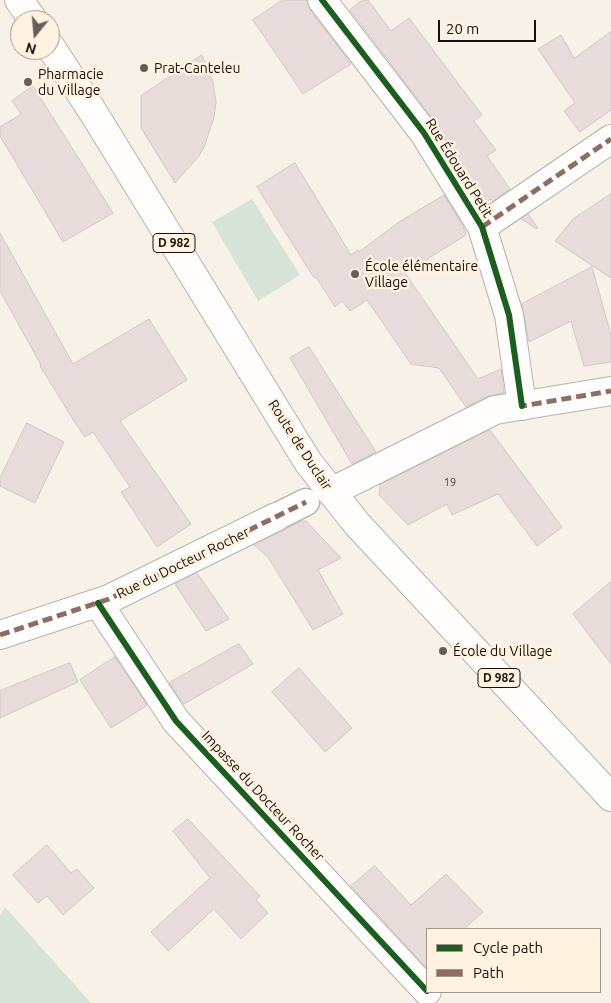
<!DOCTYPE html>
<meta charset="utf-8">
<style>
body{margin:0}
#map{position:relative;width:611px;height:1003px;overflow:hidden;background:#f8f1e7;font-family:Ubuntu,sans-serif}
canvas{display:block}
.legend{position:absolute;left:426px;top:928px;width:175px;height:65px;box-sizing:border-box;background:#fff2e0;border:1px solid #a2988a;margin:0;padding:6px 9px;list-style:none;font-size:15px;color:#17110a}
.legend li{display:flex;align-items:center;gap:10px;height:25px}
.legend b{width:25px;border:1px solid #a2988a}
.north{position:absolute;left:10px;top:10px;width:50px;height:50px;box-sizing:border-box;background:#fff2e0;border:1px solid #a2988a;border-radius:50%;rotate:197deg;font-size:14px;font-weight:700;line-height:20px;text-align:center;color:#17110a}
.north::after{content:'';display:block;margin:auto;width:18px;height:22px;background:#665f57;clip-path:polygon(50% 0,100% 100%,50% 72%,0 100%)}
.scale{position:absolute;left:438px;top:20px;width:98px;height:22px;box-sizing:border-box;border:2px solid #17110a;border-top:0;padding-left:6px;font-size:15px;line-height:18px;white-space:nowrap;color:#17110a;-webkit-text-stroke:4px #fff2e0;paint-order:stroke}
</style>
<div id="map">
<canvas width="611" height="1003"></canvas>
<ul class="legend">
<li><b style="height:6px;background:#1b5e20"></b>Cycle path</li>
<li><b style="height:6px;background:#8d6e63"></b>Path</li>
</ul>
<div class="north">N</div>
<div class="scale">20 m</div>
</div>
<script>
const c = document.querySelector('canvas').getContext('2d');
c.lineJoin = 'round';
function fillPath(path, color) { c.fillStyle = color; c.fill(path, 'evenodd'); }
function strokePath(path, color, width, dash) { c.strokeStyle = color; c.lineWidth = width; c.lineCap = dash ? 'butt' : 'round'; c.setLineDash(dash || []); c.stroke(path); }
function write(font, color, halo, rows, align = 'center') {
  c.font = font + ' Ubuntu,sans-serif'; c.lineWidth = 5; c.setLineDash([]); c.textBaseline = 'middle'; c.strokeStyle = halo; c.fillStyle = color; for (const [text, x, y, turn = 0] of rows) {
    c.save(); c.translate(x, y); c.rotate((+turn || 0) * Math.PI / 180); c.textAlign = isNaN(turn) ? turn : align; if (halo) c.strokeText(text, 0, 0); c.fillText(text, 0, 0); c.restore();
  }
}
fillPath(new Path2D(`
 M252 199 300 275 258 301 212 222Z
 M5 907 91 1003H0V916Z`), '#d5e4d6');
const building = new Path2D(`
 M283 0H307L310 10 351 64 303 94 253 20Z
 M363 0H368L391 31 409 18 482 115 474 121 496 150 487 156 510 189 493 201 490 199 485 203 436 123 350 10Z
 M611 32V110L580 132 564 111 575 103 538 49 561 35 574 58Z
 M202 55 213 82 216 102 214 118 204 147 199 156 175 183 141 128V96Z
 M33 86 113 213 63 242 0 136V127L21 114 12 101Z
 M295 163 351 255 358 250 359 252 399 222 444 195 463 226 466 235 405 273 478 379 501 369 504 393 488 396 466 407 439 368 411 364 367 300 350 311 342 301 335 307 316 277 314 278 257 187Z
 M611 194V278L555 241 573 219Z
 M528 214 538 228 537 229 521 219Z
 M0 233 73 364 149 319 187 380 120 421 191 524 157 547 121 492 130 487 93 432 85 437 74 421 40 366 41 365 0 291Z
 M592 267 611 335V362L584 366 571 321 529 342 522 304Z
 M309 347 376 452 352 464 290 358Z
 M27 423 64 442 35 503 0 486V478Z
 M490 430 562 527 537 546 498 494 452 515 447 504 408 525 379 495 380 485Z
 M302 521H306L341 558 318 570 343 614 313 630 268 557 254 545Z
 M197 573 229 619 206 631 175 584Z
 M611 582V664L573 614Z
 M239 644 253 664 184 704 183 703 169 683Z
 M115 657 146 703V706L111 728 80 680Z
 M70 663 78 682 0 718V691Z
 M299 668 352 728 325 752 272 692Z
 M188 819 260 896 256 900 268 913 241 939 214 909 168 951 151 932 210 878 173 831Z
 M47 845 71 873 77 869 94 888 63 915 47 896 38 903 13 875Z
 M375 866 411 905 446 874 483 912 464 929H427V968L351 886Z`);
fillPath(building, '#e8dcdb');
strokePath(building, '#d0c8c6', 1);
const pedestrian = new Path2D(`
 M276 517 306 502`);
const minor = new Path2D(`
 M322 0 424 133 482 227 509 315 522 406
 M482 227 611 139
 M331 492 495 410 611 391
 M98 603 176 721 427 991
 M0 635 109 599 276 517`);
const primary = new Path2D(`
 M19 0 33 20
 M50 46 93 112 308 462 357 524 611 797`);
strokePath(pedestrian, '#b8b2a9', 29);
strokePath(minor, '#b8b2a9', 30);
strokePath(primary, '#b8b2a9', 30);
strokePath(pedestrian, '#fefdfb', 26);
strokePath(minor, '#fefdfb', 28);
strokePath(primary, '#fefdfb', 28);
strokePath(new Path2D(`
 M482 227 611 139
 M521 401 522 406 611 391
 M0 635 109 599 306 502`), '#8d6e63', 5, [10, 5]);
strokePath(new Path2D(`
 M322 0 424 133 482 227 509 315 522 406
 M98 603 176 721 427 991`), '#1b5e20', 6);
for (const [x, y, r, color] of [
 [144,68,5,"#665f57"],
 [28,82,5,"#665f57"],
 [355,274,5,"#665f57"],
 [443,651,5,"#665f57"]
]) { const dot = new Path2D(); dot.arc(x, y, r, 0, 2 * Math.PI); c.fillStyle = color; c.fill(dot); strokePath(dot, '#fff2e0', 2); }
write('11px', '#4b443e', null, [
 ["19",450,482]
]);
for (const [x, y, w] of [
 [174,243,42],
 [499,678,42]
]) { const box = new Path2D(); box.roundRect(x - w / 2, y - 9.5, w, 19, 4); c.fillStyle = '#fff2e0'; c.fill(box); strokePath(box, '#17110a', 1); }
write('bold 12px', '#17110a', null, [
 ["D 982",174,243],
 ["D 982",499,678]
]);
write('14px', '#17110a', '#fff2e0', [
 ["Prat-Canteleu",154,68],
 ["Pharmacie",38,74],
 ["du Village",38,90],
 ["École élémentaire",365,266],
 ["Village",365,282],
 ["École du Village",453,651]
], 'left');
write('14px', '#17110a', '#fff2e0', [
 ["Rue Édouard Petit",459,168,58],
 ["Route de Duclair",300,445,57],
 ["Rue du Docteur Rocher",183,563,-26],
 ["Impasse du Docteur Rocher",263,796,47]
]);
</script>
